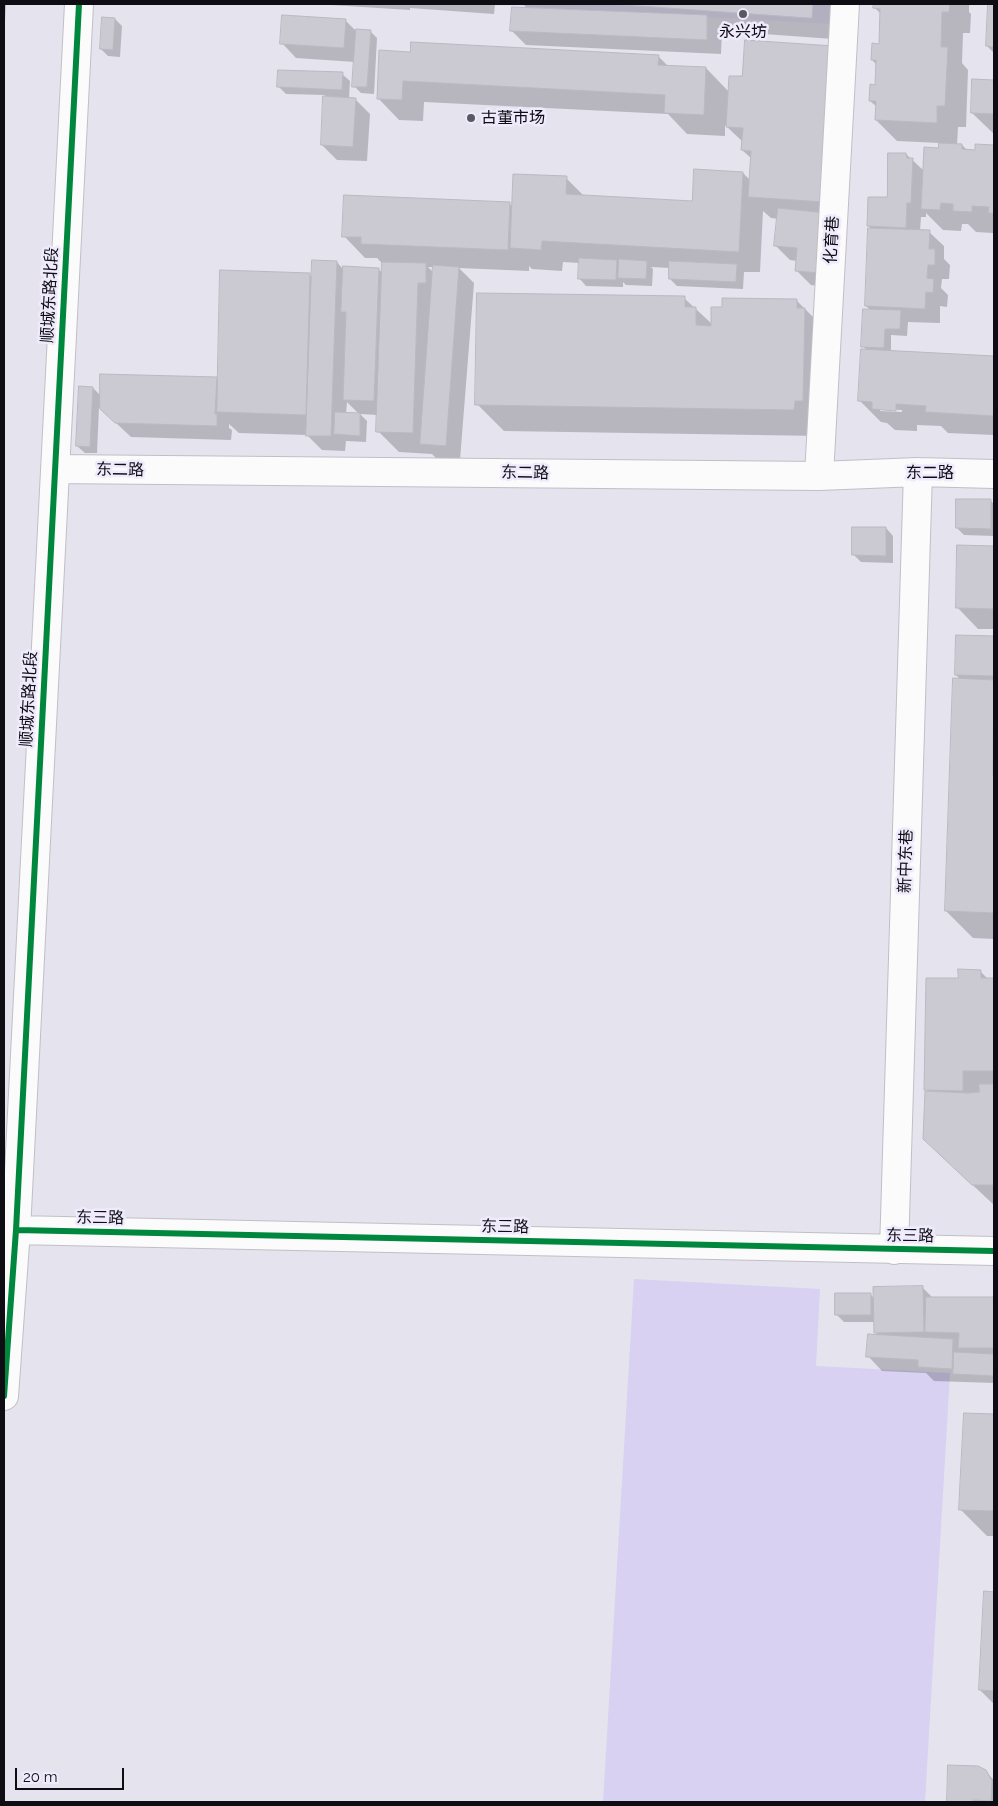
<!DOCTYPE html>
<meta charset="utf-8">
<style>
body{margin:0}
#map{position:relative;width:998px;height:1806px;overflow:hidden;background:#e5e3ee;font-family:Raleway,sans-serif}
canvas{display:block}
.frame{position:absolute;inset:0;border:5px solid #0f0d14;pointer-events:none}
.scale{position:absolute;left:15px;top:1768px;width:109px;height:22px;box-sizing:border-box;border:2px solid #0f0d14;border-top:0;padding-left:6px;font-size:15px;line-height:18px;white-space:nowrap;color:#0f0d14;-webkit-text-stroke:4px #efebfd;paint-order:stroke}
</style>
<div id="map">
<canvas width="998" height="1806"></canvas>
<div class="frame"></div>
<div class="scale">20 m</div>
</div>
<script>
const c = document.querySelector('canvas').getContext('2d');
c.lineJoin = 'round';
function fillPath(path, color) { c.fillStyle = color; c.fill(path, 'evenodd'); }
function strokePath(path, color, width, dash) { c.strokeStyle = color; c.lineWidth = width; c.lineCap = dash ? 'butt' : 'round'; c.setLineDash(dash || []); c.stroke(path); }
function write(font, color, halo, rows, align = 'center') {
  c.font = font + ' Raleway,"Noto Sans SC",sans-serif'; c.lineWidth = 5; c.setLineDash([]); c.textBaseline = 'middle'; c.strokeStyle = halo; c.fillStyle = color; for (const [text, x, y, turn = 0] of rows) {
    c.save(); c.translate(x, y); c.rotate((+turn || 0) * Math.PI / 180); c.textAlign = isNaN(turn) ? turn : align; if (halo) c.strokeText(text, 0, 0); c.fillText(text, 0, 0); c.restore();
  }
}
fillPath(new Path2D(`
 M477 4H832L831 24Z`), '#dfdbf0');
fillPath(new Path2D(`
 M634 1279 820 1289 816 1366 950 1373 925 1802H603Z`), '#d8d1f2');
fillPath(new Path2D(`
 M4 4H6L4 39Z
 M315 4H495L494 14 410 8V10Z
 M517 4H834L833 39 722 31 721 54 526 45 512 31 528 9 523 4Z
 M875 4H969V12L971 14 970 33H963L962 63 968 70 966 127H958L957 145H962L968 151H976V145L994 146V227L993 233 976 232 968 224H962L961 231 943 230 926 213V217H921L920 231 929 232 944 246V259L950 265 949 279H942L941 288 948 295 947 307 940 306V323L908 322 907 336 891 335V351L994 357V435L948 433 941 426 917 425V431L895 430 887 423 881 422 860 401 866 350 863 346 870 310 866 306 870 227 868 226 888 199 906 154 924 171 939 149 940 143 897 141 876 120 877 107 870 101 876 86 877 65 872 60 880 45 881 14 875 8ZM880 409 902 410V412L880 411Z
 M989 4H994V53L987 46Z
 M115 19 122 26 120 57 108 56 101 49Z
 M345 20 355 30 370 31 377 38 374 94 361 93 354 86 355 62 296 58 282 43Z
 M833 47 835 288 811 285 796 270 797 261 790 260 776 246 778 219 771 218 763 211 760 272H744L743 289 677 286 670 279V268L651 267 653 269 652 286 626 285 623 282V287L586 286 579 278 580 263 563 262 562 271 532 269 529 266V271L459 268 474 283 460 460 436 458 432 454 399 452 378 431V415L360 414 367 421 366 442 346 441 345 451 322 450 307 435 239 433 229 424V428L232 430 231 440 131 437 99 407 97 453H85L77 446 93 388 101 396 216 379 219 381 309 274 313 278 337 262 342 268 378 269 383 273V264L377 258H365L344 236 510 204 513 207 566 178 585 197 693 202 743 173 750 180 752 159 742 150 743 142 725 125V136L687 134 668 114 424 102 423 121 399 120 378 98 411 53 658 56 669 67 706 68 729 92 743 78ZM428 267H434L433 272ZM347 402 359 414H346Z
 M342 74 350 81 349 99H355L370 114 367 161 337 160 322 145 325 95 286 94 278 86Z
 M974 80 994 81V134L972 113Z
 M684 298 712 324 797 301 824 328 821 436 504 431 477 404Z
 M991 501 994 504V536L964 535 957 528Z
 M886 528 893 536V563L861 562 854 555Z
 M959 547H994V629H978L957 607Z
 M957 636 994 637V939L973 938 946 911 961 680 956 675Z
 M980 971 989 980H994V1205L946 1160 929 1092 926 1089 959 980Z
 M923 1288 933 1298 994 1299V1383L934 1381 926 1373 882 1371 868 1356 879 1336 875 1332V1322H844L836 1314 870 1294 874 1298Z
 M965 1414 994 1416V1536H987L960 1509Z
 M985 1592 994 1593V1704L980 1690Z
 M949 1766 985 1771 994 1780V1802H948Z`), '#0003');
const building = new Path2D(`
 M611 4H813L812 18Z
 M874 4H950L949 12H942L941 47H948L945 106H937V123L875 120 876 101H869L870 84 875 85 876 60H871L872 43 879 44 880 9 873 8Z
 M988 4H994V47L986 46Z
 M512 7 707 15V40L510 31Z
 M282 15 346 19 344 48 280 44Z
 M102 17 115 18 113 50 100 49Z
 M356 29 371 30 367 87H352Z
 M745 40 834 46 824 202 748 197 751 151 741 150 743 128 726 127 729 76H742Z
 M411 42 659 55 658 65 706 67 704 115 664 113 665 95 403 81 402 100 377 99 379 50 410 52Z
 M278 70 343 72 342 90 277 87Z
 M972 79 994 80V114L971 113Z
 M323 96 356 98 353 147 321 145Z
 M939 143 962 144V149L975 150V144L994 145V213H988L989 207 972 206V212L953 211V204L941 203 940 210 921 209 924 147 938 148Z
 M888 153H906L907 158H913L911 203H907L906 228 867 226 868 197H887Z
 M694 169 743 172 739 252 542 241 541 250 510 248 513 174 567 176 566 194 692 201Z
 M344 195 510 202 508 250 361 244V237H342Z
 M778 208 826 213 821 273 795 271 797 248 774 246Z
 M868 228 930 230 929 249H935V265H928L927 278 934 279 933 293 926 292 925 309 865 306Z
 M579 258 617 260 616 280 578 279Z
 M619 259 647 261 646 279 618 278Z
 M312 260 337 261 331 436H306Z
 M669 261 737 264 736 282 669 279Z
 M382 262 426 263V283H418L413 433 376 432Z
 M433 265 459 267 446 446 420 444Z
 M343 266 379 268 374 401 343 400 346 312H341Z
 M220 270 310 273 306 415 217 412Z
 M477 293 685 296V307H696V325L711 326V307H722V298L797 299V308H805L803 401H795L794 410 475 405Z
 M863 309 901 310 900 329H885L884 348 861 347Z
 M861 349 994 356V416L925 412 926 406 896 404V411L872 409V402L858 401Z
 M100 374 217 377 215 414H217V426L115 423 100 409Z
 M79 386 93 387 90 447 76 446Z
 M335 412 360 413V436L334 434Z
 M956 499H991V529L956 528Z
 M852 527H886V556L852 555Z
 M957 545 994 546V609L956 608Z
 M956 635 994 636V676L955 675Z
 M953 678 994 680 993 776H994V913L945 911Z
 M958 969 981 970V978H994V1071H963V1091L924 1090 926 978H958Z
 M979 1084H994V1185H972L923 1139 925 1091 968 1093 979 1092Z
 M923 1286 924 1332 874 1333 873 1287Z
 M835 1293H871V1315H835Z
 M926 1297H994V1348H958L959 1333 925 1332Z
 M868 1334 953 1339 952 1369 918 1367V1360L866 1357Z
 M954 1352 994 1354V1376L953 1374Z
 M964 1413 994 1414V1511L959 1510Z
 M984 1591 994 1592V1691L979 1690Z
 M948 1765 978 1766 986 1770 992 1781 991 1801 973 1800V1802H947Z`);
fillPath(building, '#cbc9d1');
strokePath(building, '#bab8c0', 1);
const minor = new Path2D(`
 M55 469 819 476 918 472 994 474
 M819 476 845 4
 M16 1230 994 1251
 M894 1250 918 472
 M4 1396 16 1230 79 4`);
strokePath(minor, '#c0bfc7', 30);
strokePath(minor, '#fbfbfc', 28);
strokePath(new Path2D(`
 M16 1230 994 1251
 M4 1396 16 1230 79 4`), '#00873e', 6);
for (const [x, y, r, color] of [
 [743,14,5,"#5a5860"],
 [471,118,5,"#5a5860"]
]) { const dot = new Path2D(); dot.arc(x, y, r, 0, 2 * Math.PI); c.fillStyle = color; c.fill(dot); strokePath(dot, '#efebfd', 2); }
write('16px', '#0f0d14', '#efebfd', [
 ["永兴坊",743,32],
 ["古董市场",481,118,"left"]
]);
write('16px', '#0f0d14', '#efebfd', [
 ["化育巷",832,240,-87],
 ["顺城东路北段",50,295,-87],
 ["东二路",120,470,1],
 ["东二路",525,473,1],
 ["东二路",930,473],
 ["顺城东路北段",29,699,-87],
 ["新中东巷",906,861,-88],
 ["东三路",100,1218,1],
 ["东三路",505,1227,1],
 ["东三路",910,1236,1]
]);
</script>
